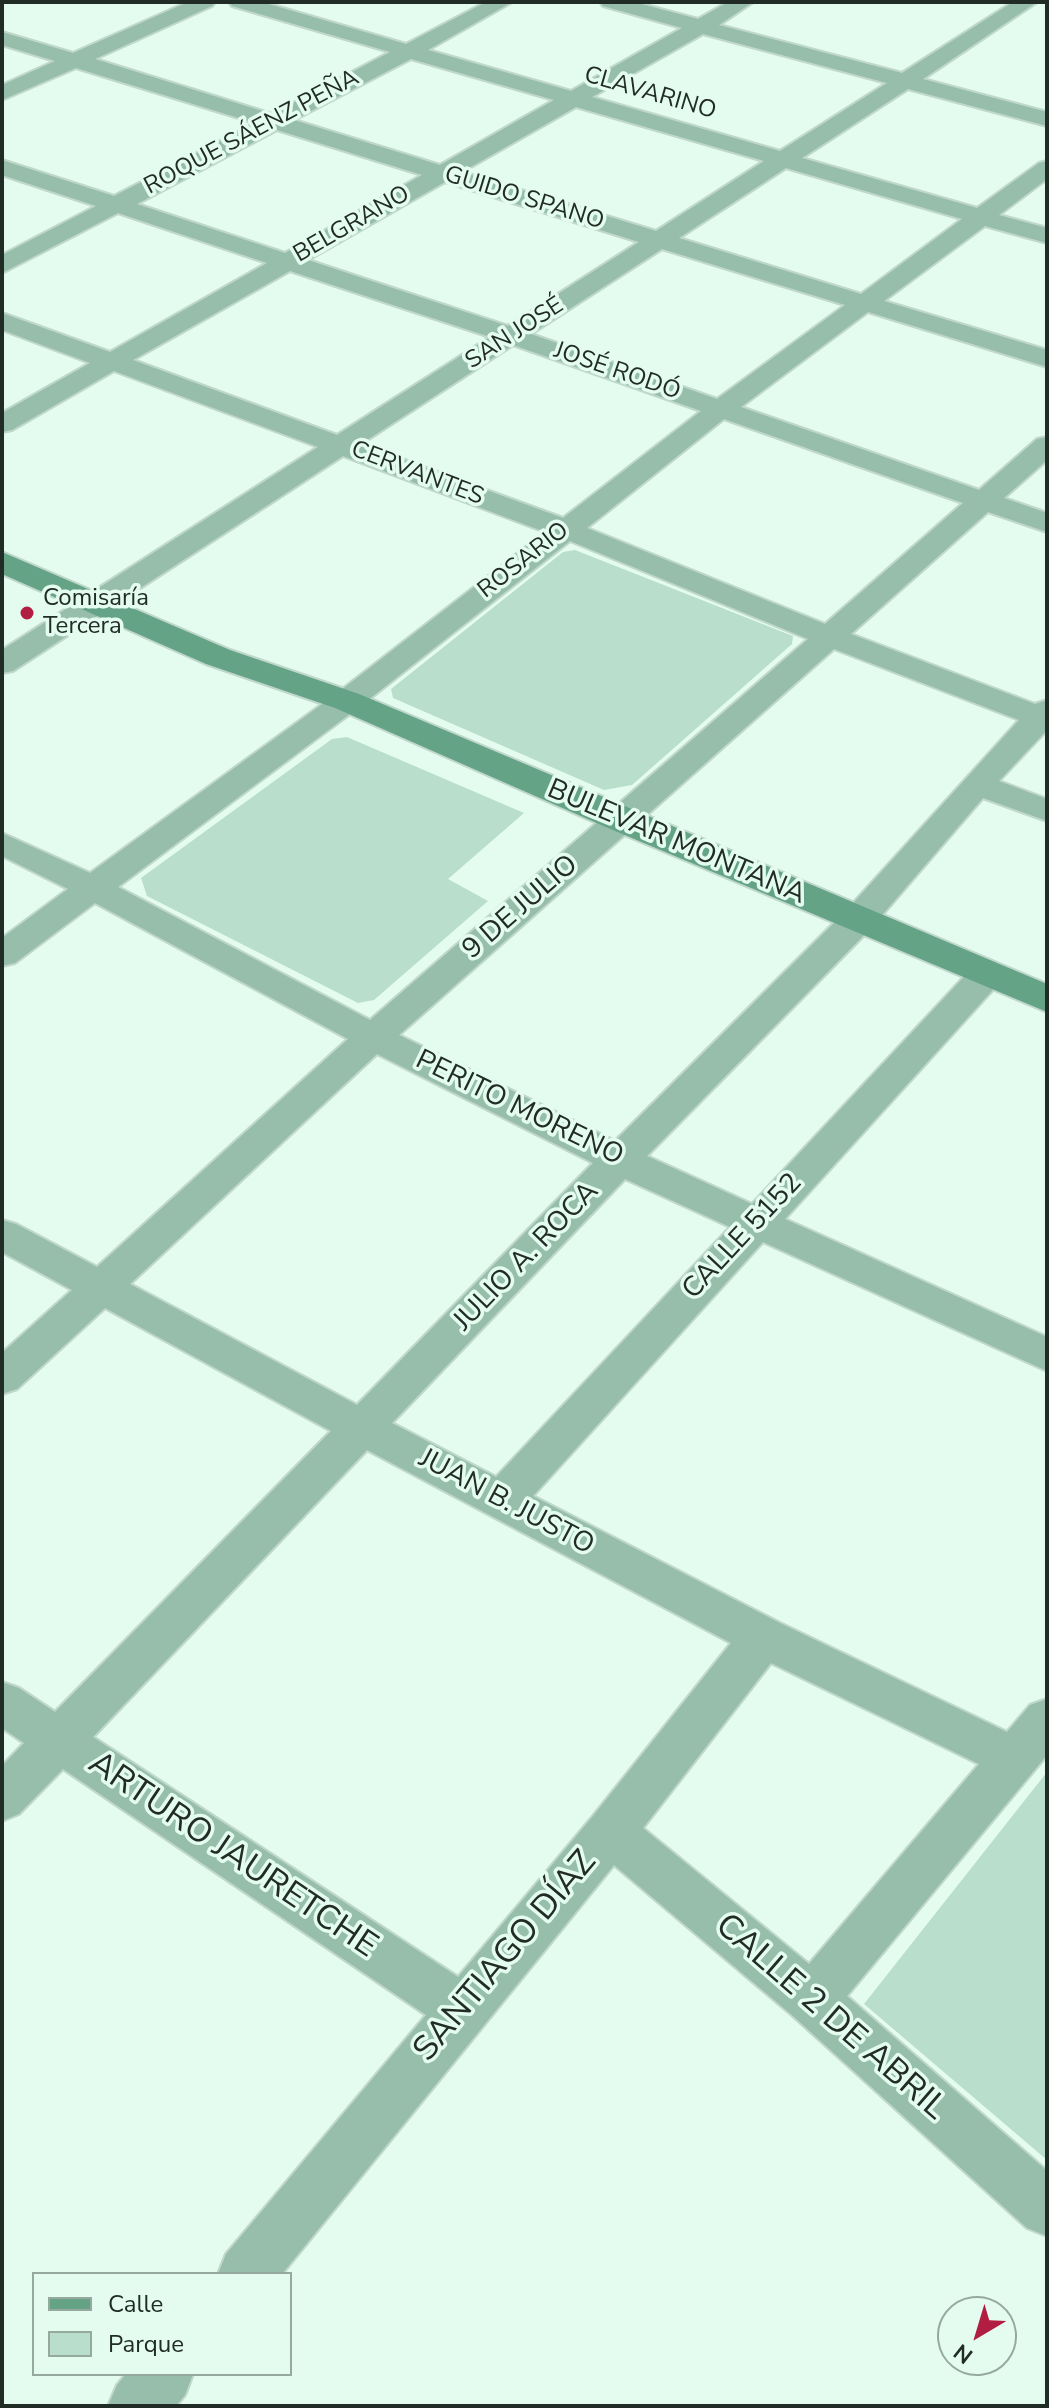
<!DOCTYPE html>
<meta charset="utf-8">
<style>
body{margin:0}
#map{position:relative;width:1049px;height:2408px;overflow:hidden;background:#e3fcef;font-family:"Nunito Sans",sans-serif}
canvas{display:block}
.frame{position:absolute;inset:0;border:4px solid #222c27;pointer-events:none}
.legend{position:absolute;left:32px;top:2272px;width:260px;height:104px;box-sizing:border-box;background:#e3fcef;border:2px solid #96a99f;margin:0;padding:10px 14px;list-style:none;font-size:24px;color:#222c27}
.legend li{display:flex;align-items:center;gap:16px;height:40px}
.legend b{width:40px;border:2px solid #96a99f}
.north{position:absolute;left:937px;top:2296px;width:80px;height:80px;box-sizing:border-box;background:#e3fcef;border:2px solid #96a99f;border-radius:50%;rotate:218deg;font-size:22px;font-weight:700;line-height:32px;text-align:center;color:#222c27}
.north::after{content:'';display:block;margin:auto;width:28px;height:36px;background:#b11e42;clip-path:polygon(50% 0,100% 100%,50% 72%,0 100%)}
</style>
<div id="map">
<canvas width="1049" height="2408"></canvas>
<div class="frame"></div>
<ul class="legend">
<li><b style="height:10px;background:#65a387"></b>Calle</li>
<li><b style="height:22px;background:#badecc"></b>Parque</li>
</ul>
<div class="north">N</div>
</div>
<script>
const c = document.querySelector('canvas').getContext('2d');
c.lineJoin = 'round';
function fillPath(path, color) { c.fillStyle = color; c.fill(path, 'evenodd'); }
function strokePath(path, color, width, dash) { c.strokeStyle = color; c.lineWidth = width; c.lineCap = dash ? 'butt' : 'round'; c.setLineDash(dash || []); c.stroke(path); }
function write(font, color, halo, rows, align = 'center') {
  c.font = font + ' "Nunito Sans",sans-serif'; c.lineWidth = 7; c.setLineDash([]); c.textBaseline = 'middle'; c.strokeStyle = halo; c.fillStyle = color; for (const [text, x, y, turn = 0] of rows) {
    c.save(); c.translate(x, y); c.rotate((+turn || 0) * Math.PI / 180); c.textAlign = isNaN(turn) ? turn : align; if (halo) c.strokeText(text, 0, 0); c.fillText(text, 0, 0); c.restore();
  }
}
fillPath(new Path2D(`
 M575 550 793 636 792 644 632 785 604 790 393 698 391 689 563 552Z
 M347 737 524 813 448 879 488 901 374 1000 358 1003 147 896 141 878 332 739Z
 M1047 1772V2160L864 2004Z`), '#badecc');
const street = new Path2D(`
 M188 2H215L212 6 95 59 272 114 390 52 232 6 229 2H262L406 44 486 2H512L428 50 571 91 682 28 603 6 600 2H634L698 19 728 2H753L719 25 902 73 1013 2H1037L923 79 1047 112V126L908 89 802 158 977 208 1039 163 1047 161V179L999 215 1047 228V243L985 226 884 301 1047 350V367L868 312 741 407 979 490 1037 439 1047 437V460L1004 498 1047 513V532L988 512 851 634 1035 704 1047 700V730L999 781 1047 799V821L983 798 871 928 647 1156 752 1204 974 966 987 962 1000 966 1005 974 1000 982 785 1219 1047 1337V1371L763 1242 533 1496 780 1623 1007 1732 1030 1705 1047 1699V1755L847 1996 1047 2171V2236L1027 2228 793 2016 614 1865 282 2274H218L226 2254 426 2015 63 1769 19 1814 2 1821V1766L24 1743 2 1728V1682L19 1688 55 1712 331 1431 105 1308 17 1389 2 1394V1353L72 1290 2 1252V1220L16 1224 97 1267 348 1039 95 903 15 963 2 966V938L68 889 2 856V833L90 873 336 694 545 532 343 456 13 671 2 673V650L318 447 114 371 12 430 2 432V413L90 363 2 330V313L110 352 267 263 118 213 2 273V255L96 206 2 175V160L114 196 255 123 76 68 2 100V85L55 61 2 45V32L73 53ZM703 34 887 83 780 151 592 97ZM411 59 554 100 440 165 294 120ZM576 107 764 161 656 231 462 172ZM277 130 422 175 285 253 137 204ZM786 168 962 219 861 294 679 238ZM445 182 639 242 508 326 308 260ZM662 249 845 305 717 399 531 334ZM290 271 490 337 337 435 133 360ZM513 345 701 411 563 518 361 444ZM724 419 963 503 825 624 587 528ZM570 541 808 639 370 1020 118 887 358 708ZM834 649 1019 720 845 912 615 1141 399 1035ZM377 1054 593 1163 357 1405 130 1284ZM625 1179 730 1227 496 1477 392 1423ZM367 1450 731 1643 593 1816 458 1977 93 1737ZM771 1663 979 1764 809 1964 643 1828Z
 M126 2374H193L185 2395 176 2406H108L117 2385Z`);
const secondary = new Path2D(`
 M2 552 230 650 359 694 1047 984V1012L608 828 335 708 206 664 2 574Z`);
strokePath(street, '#c0d7cb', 4);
strokePath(secondary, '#c0d7cb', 4);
fillPath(street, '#96beab');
fillPath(secondary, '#65a387');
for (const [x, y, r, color] of [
 [27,613,8,"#b11e42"]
]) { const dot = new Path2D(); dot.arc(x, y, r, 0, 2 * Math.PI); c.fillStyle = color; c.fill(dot); strokePath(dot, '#e3fcef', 3); }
write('24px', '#222c27', '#e3fcef', [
 ["CLAVARINO",650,94,16],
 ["ROQUE SÁENZ PEÑA",252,133,-28],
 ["GUIDO SPANO",524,199,17],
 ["BELGRANO",352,225,-30],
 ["SAN JOSÉ",515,334,-33],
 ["JOSÉ RODÓ",617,372,19],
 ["CERVANTES",417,474,21],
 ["ROSARIO",524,561,-38]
]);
write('24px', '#222c27', '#e3fcef', [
 ["Comisaría",43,599],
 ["Tercera",43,627]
], 'left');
write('28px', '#222c27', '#e3fcef', [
 ["BULEVAR MONTANA",676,843,23],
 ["9 DE JULIO",521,908,-41],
 ["PERITO MORENO",519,1109,26],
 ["CALLE 5152",743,1237,-47],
 ["JULIO A. ROCA",527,1257,-46],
 ["JUAN B. JUSTO",506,1503,28]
]);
write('34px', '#222c27', '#e3fcef', [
 ["ARTURO JAURETCHE",232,1856,34],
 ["SANTIAGO DÍAZ",506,1957,-50],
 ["CALLE 2 DE ABRIL",830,2018,41]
]);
</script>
